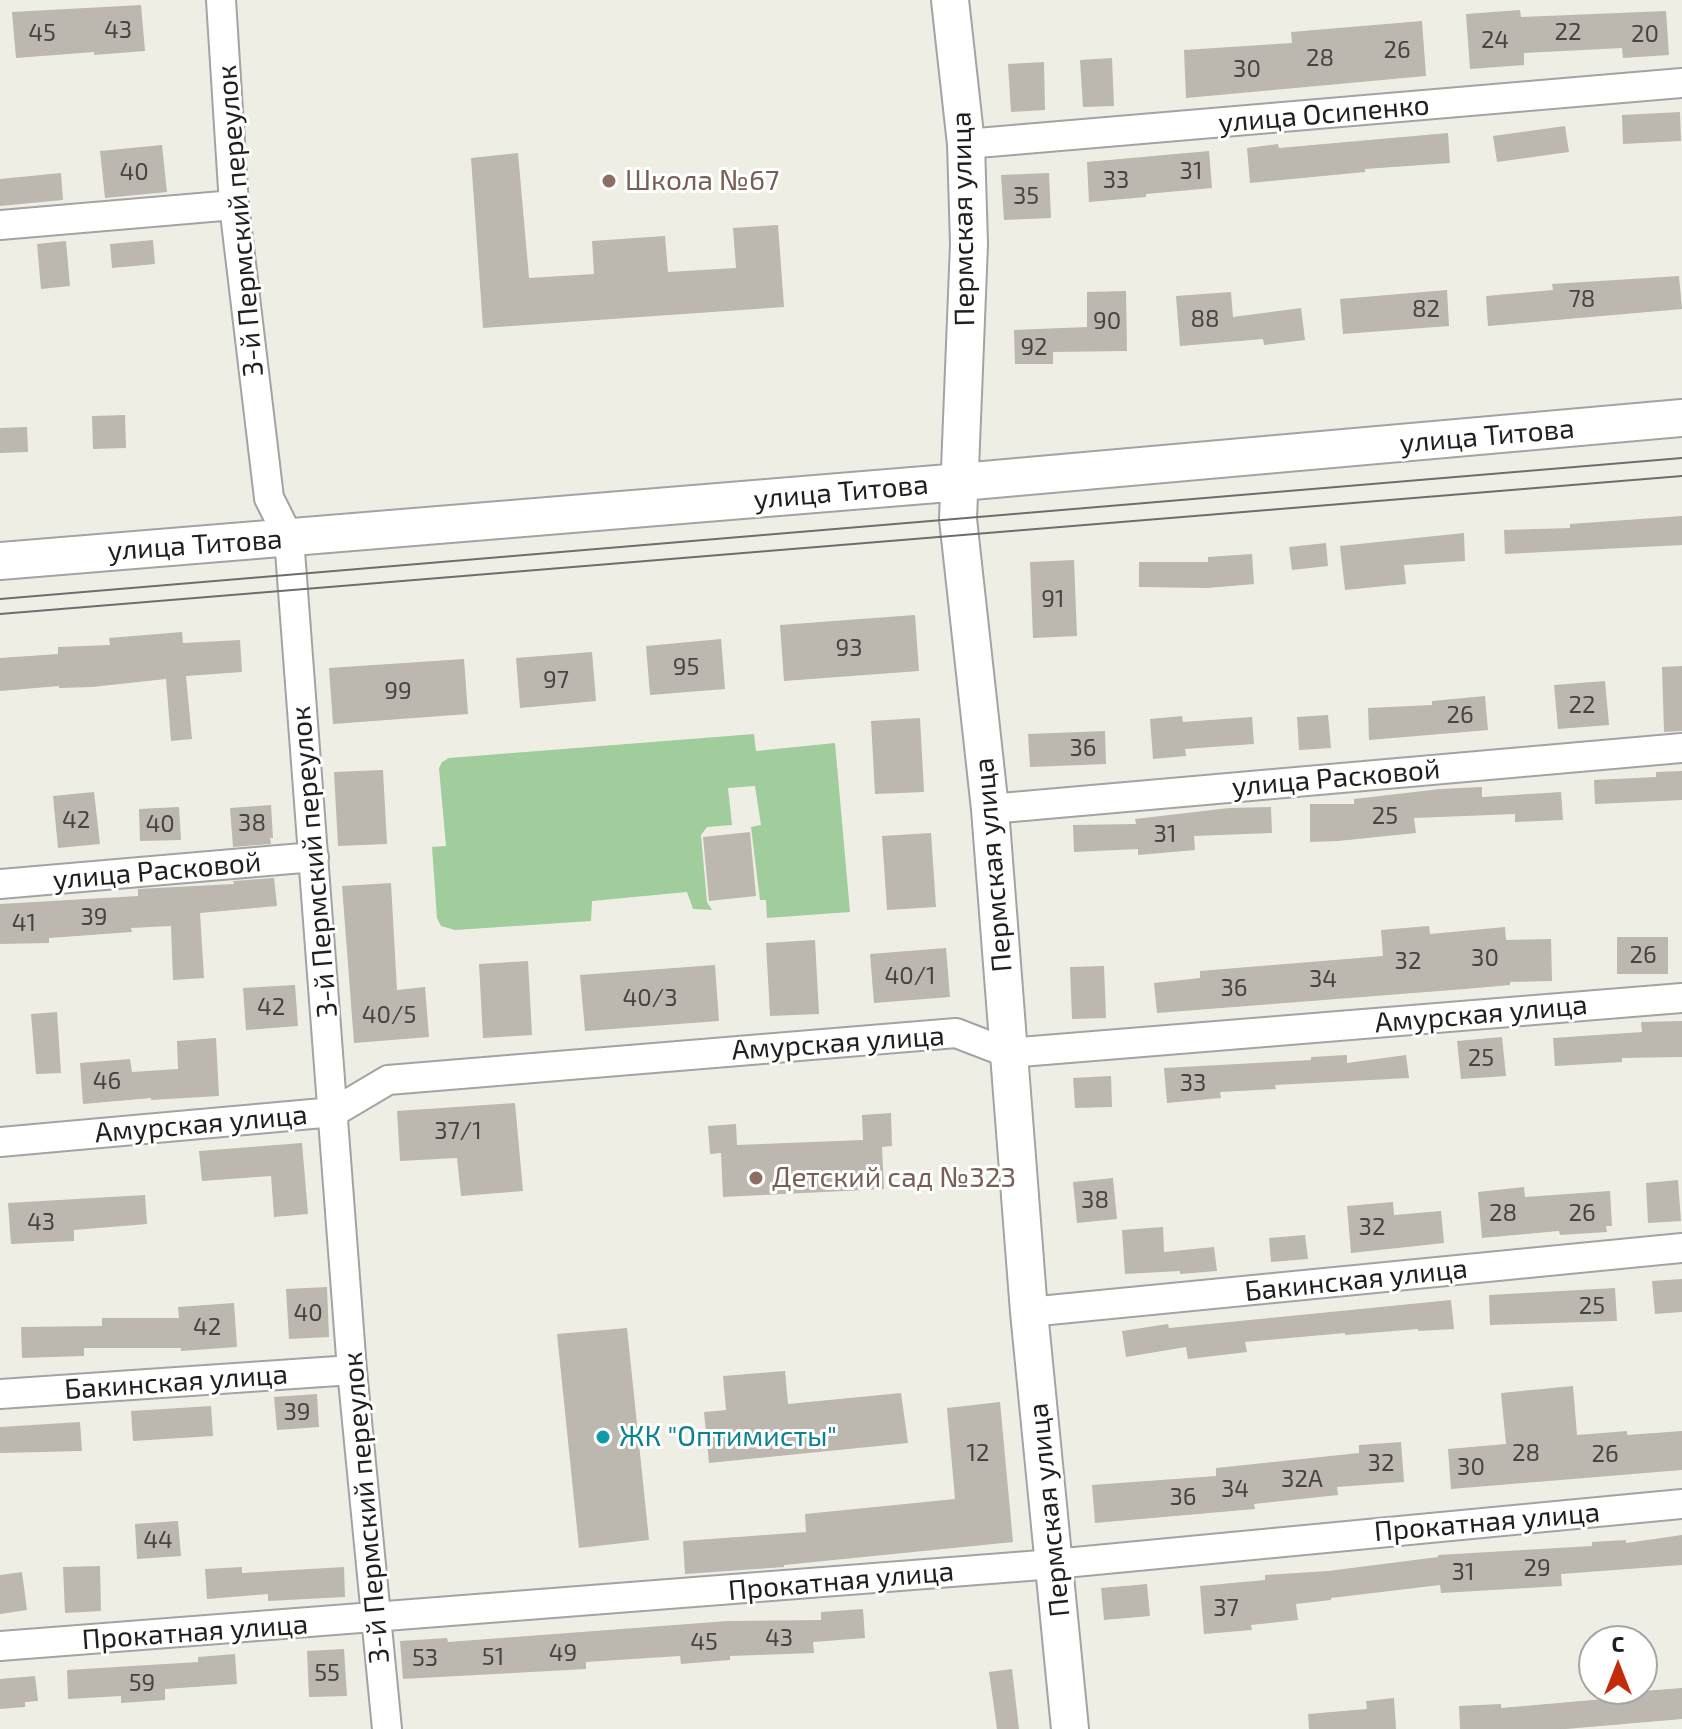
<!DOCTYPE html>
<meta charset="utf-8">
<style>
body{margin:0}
#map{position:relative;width:1682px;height:1729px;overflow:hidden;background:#efeee5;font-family:"Exo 2",sans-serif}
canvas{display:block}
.north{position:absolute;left:1578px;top:1625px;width:80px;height:80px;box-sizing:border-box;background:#fff;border:2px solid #a5a5a5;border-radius:50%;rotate:0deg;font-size:22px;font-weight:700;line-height:32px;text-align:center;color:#1f1f1f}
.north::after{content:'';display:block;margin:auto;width:28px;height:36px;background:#c32c0a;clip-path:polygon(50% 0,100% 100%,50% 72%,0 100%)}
</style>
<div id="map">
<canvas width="1682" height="1729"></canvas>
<div class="north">С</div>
</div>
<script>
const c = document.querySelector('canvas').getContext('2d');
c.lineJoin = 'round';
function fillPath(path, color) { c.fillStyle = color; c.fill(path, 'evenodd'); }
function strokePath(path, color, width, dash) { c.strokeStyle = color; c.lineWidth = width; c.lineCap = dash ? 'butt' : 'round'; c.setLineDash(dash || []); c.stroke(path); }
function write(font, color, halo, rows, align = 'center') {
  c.font = font + ' "Exo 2",sans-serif'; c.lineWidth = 6; c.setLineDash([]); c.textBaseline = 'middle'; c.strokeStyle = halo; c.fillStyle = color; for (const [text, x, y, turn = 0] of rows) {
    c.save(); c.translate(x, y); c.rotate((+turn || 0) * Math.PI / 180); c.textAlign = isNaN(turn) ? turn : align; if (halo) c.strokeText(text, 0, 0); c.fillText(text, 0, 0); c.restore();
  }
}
fillPath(new Path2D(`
 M754 734 756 751 835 743 850 912 767 918 766 900H760L751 827 761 825 755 786 728 788 732 825 707 827 701 835 707 902 712 910 693 909 687 892 592 901 591 921 455 930 441 926 437 918 432 847 446 846 439 768 442 762 449 758Z`), '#a1cc9c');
fillPath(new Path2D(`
 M141 5 145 51 94 55V52L16 58 12 12Z
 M1520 10 1521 17 1666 11 1669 55 1623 58 1622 48 1524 53V65L1470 69 1466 14Z
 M1422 21 1426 76 1186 98 1184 50 1292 43 1291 32Z
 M1112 58 1114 106 1083 107 1080 60Z
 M1044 62 1045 110 1011 112 1008 64Z
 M1680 112 1681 141 1623 144 1622 115Z
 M1565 126 1569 152 1497 162 1493 136Z
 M1448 133 1450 163 1365 169V172L1250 183 1247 148 1278 144 1279 148Z
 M162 145 167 192 105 198 100 151Z
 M1209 151 1212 188 1146 194V197L1089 202 1087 162Z
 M518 153 529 278 594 274 592 241 665 236 668 272 736 268 733 228 778 225 784 307 483 328 471 158Z
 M61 173 63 200 0 206V179Z
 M1049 173 1051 218 1004 220 1001 175Z
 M153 240 155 264 112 268 110 244Z
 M66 241 70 286 41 289 37 244Z
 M1679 276 1682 309 1488 326 1486 296 1553 290 1552 284Z
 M1447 290 1449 326 1343 334 1340 299Z
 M1126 291 1127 351 1053 352V364H1015L1014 330 1087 327V292Z
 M1231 292 1233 317 1301 308 1305 340 1264 345 1263 339 1180 346 1176 296Z
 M125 415 126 448 93 449 92 416Z
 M27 427 28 452 0 453V428Z
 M1682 516V545L1505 554 1504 530 1570 528V524Z
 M1464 533 1465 561 1404 565 1406 584 1345 590 1340 546Z
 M1326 543 1328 566 1292 570 1289 547Z
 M1252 554 1254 584 1208 588 1139 587V562H1208V557Z
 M1074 560 1077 636 1033 638 1030 562Z
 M915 615 919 671 784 681 780 625Z
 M182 632 183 643 240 640 242 672 186 676 192 739 171 741 166 679 92 687 59 688V686L0 691V658L58 654V647L110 645 109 638Z
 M721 639 725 689 650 695 646 646Z
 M592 652 596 701 520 708 516 658Z
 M464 659 468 714 333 724 329 668Z
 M1682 666V731L1664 732 1662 667Z
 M1605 681 1609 725 1558 729 1554 685Z
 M1485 696 1488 730 1369 740 1368 708 1432 705V701Z
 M1328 715 1331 748 1299 750 1297 717Z
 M1182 716 1183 722 1252 717 1254 744 1185 749 1186 756 1153 759 1150 719Z
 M920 718 924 792 875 794 871 721Z
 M1105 731 1106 764 1030 767 1028 734Z
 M383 770 387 844 338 846 334 772Z
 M1682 771V800L1595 804 1594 780 1656 777V772Z
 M1482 787V797L1561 792 1563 820 1515 822V814L1414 818 1416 833 1338 841 1310 842V804H1354V799L1440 789Z
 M94 792 100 844 58 848 53 796Z
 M271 805 273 838H270L271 844 233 847 230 808Z
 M179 807 181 840 140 841 139 809Z
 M1271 807 1272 833 1194 836 1195 850 1138 855V849L1074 852 1073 825 1136 824 1135 819 1229 808Z
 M750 832 756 896 709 901 703 837Z
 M931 833 936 907 887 910 882 836Z
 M274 878 277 906 200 913 204 978 173 980 171 926 131 928 132 932 49 938V943L0 944V904L138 896V889L234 884 233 881Z
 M391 883 397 990 425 987 429 1037 354 1043 342 886Z
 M1429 926 1430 934 1505 927 1506 940 1551 939 1552 981 1510 982V985L1465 989 1157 1013 1154 983 1200 978V971L1383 956 1381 930Z
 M1617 937H1668V974H1617Z
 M815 940 819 1014 770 1016 766 943Z
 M946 948 950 997 874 1003 870 954Z
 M528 961 532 1035 483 1038 479 964Z
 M715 965 719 1021 585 1031 580 975Z
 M1104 966 1106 1018 1072 1019 1070 967Z
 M295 985 298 1026 246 1030 243 988Z
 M57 1012 61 1073 36 1074 31 1014Z
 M1682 1021V1057L1622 1058V1062L1555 1066 1553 1038 1642 1032 1641 1022Z
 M1502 1037 1506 1076 1461 1079 1457 1041Z
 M216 1038 219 1096 151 1100V1098L83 1104 80 1063 130 1059 132 1072 178 1069 177 1041Z
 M1347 1055V1063L1406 1055 1409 1078 1275 1085 1276 1089 1220 1092 1221 1098 1167 1103 1164 1068 1311 1060V1057Z
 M1111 1076 1112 1107 1075 1108 1073 1078Z
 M515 1103 523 1191 461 1196 457 1158 400 1161 397 1111Z
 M891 1113 892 1146 882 1147 884 1189 723 1197 721 1153 710 1154 708 1126 736 1124 737 1145 863 1140 862 1115Z
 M302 1143 308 1214 274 1217 271 1176 202 1181 199 1151Z
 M1113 1178 1117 1219 1077 1223 1073 1182Z
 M1678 1180 1681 1221 1648 1223 1646 1183Z
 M1524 1187 1525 1197 1610 1191 1612 1226H1606L1607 1232 1560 1235 1559 1231 1482 1238 1478 1192Z
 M145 1195 147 1224 74 1230V1241L11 1244 8 1203Z
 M1393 1202 1394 1215 1441 1211 1444 1243 1351 1253 1347 1206Z
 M1163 1227 1164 1252 1214 1247 1217 1271 1180 1274V1271L1125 1274 1122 1230Z
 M1305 1235 1308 1259 1271 1262 1269 1238Z
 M1682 1279V1312L1655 1314 1652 1281Z
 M327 1287 329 1337 289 1339 286 1289Z
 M1615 1288 1617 1321 1490 1325 1489 1295Z
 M1451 1300 1454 1329 1418 1331V1329L1345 1335V1333L1245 1342 1247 1352 1188 1359 1186 1347 1126 1357 1122 1331 1168 1324 1169 1328Z
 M234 1303 237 1347 181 1351V1348H84V1356L22 1358 21 1327 102 1326V1318H179L178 1307Z
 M627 1328 649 1540 579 1548 557 1334Z
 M785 1371 788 1404 901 1393 908 1443 709 1463 704 1412 726 1410 723 1376Z
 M1573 1386 1577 1435 1627 1431V1435L1682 1431V1470L1451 1489 1448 1449 1506 1444 1501 1393Z
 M317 1394 319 1427 277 1430 274 1397Z
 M1000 1402 1013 1542 784 1565V1567L685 1574 683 1541 806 1532 805 1514 955 1499 947 1408Z
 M211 1406 213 1436 133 1441 131 1411Z
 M80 1422 82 1451 0 1453V1427Z
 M1401 1442 1404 1482 1337 1487 1338 1495 1254 1504 1255 1509 1095 1523 1092 1485 1216 1476V1468L1359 1453V1445Z
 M178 1521 181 1556 137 1559 135 1524Z
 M1682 1535V1565L1561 1574 1562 1586 1441 1593 1440 1585 1331 1598V1600L1296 1604 1298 1620 1251 1625 1252 1630 1204 1634 1200 1586 1265 1580V1575L1328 1571 1438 1557V1555L1592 1546V1542L1626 1540V1543Z
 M100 1566 101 1611 65 1613 63 1567Z
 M242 1567V1573L344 1567 345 1597 268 1601V1594L207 1599 205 1569Z
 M22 1572 27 1610 0 1614V1575Z
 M1147 1584 1150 1616 1104 1620 1101 1588Z
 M863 1609 865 1638 813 1642 814 1653 730 1656V1660L681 1664 680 1656 586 1662V1669L403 1679 400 1641 447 1638 448 1642 728 1621 821 1620V1612Z
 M344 1649 347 1696 309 1697 307 1651Z
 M235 1654 237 1684 165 1689V1700L121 1703V1696L68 1699 67 1670 198 1662V1657Z
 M1012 1669 1019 1729H997L989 1672Z
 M35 1676 38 1701 25 1702V1707L0 1709V1679Z
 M1682 1688V1719L1566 1729H1460L1459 1706 1501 1704V1708L1604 1699V1694Z
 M1394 1698 1396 1729H1309L1308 1714 1367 1709 1366 1701Z`), '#bcb7af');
const minor = new Path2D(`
 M221 0 234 205 269 498 289 538 352 1370 387 1729
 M966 144 1682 83
 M0 225 234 205
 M990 809 1682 748
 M0 884 314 857
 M0 1142 334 1112 388 1080 956 1033 1008 1053 1682 998
 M1029 1312 1682 1248
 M0 1394 352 1370
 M0 1646 1054 1564 1682 1504`);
const tertiary = new Path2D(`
 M950 0 966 144 969 244 958 519 990 809 1029 1312 1070 1729
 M0 561 961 482 1682 418`);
strokePath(minor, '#a3a3a3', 32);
strokePath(tertiary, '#a3a3a3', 40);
strokePath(minor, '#fff', 28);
strokePath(tertiary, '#fff', 36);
strokePath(new Path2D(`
 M0 599 1682 458
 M0 614 1682 476`), '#6d6d6d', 2);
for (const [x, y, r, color] of [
 [609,181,8,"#8d6e63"],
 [756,1178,8,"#8d6e63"],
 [603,1437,8,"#0f9aa8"]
]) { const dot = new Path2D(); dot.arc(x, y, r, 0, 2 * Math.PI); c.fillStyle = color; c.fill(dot); strokePath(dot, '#fff', 3); }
write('24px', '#464543', null, [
 ["43",118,30],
 ["22",1568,32],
 ["45",42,33],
 ["20",1645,34],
 ["24",1495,40],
 ["26",1397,50],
 ["28",1320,58],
 ["30",1247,69],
 ["31",1191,171],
 ["40",134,172],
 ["33",1116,180],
 ["35",1026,196],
 ["78",1582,299],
 ["82",1426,309],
 ["88",1205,319],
 ["90",1107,321],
 ["92",1034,347],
 ["91",1053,599],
 ["93",849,648],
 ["95",686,667],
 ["97",556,680],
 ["99",398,691],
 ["22",1582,705],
 ["26",1460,715],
 ["36",1083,748],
 ["25",1385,816],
 ["42",76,820],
 ["38",252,823],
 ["40",160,824],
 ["31",1165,834],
 ["39",94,917],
 ["41",24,923],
 ["26",1643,955],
 ["30",1485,958],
 ["32",1408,961],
 ["40/1",910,976],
 ["34",1323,979],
 ["36",1234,988],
 ["40/3",650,998],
 ["42",271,1007],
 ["40/5",389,1015],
 ["25",1481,1058],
 ["46",107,1081],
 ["33",1193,1083],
 ["37/1",458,1131],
 ["38",1095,1200],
 ["28",1503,1213],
 ["26",1582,1213],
 ["43",41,1222],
 ["32",1372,1227],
 ["25",1592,1306],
 ["40",308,1313],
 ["42",207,1327],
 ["39",297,1412],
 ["12",978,1453],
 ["28",1526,1453],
 ["26",1605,1454],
 ["32",1381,1463],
 ["30",1471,1467],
 ["32А",1302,1479],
 ["34",1235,1489],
 ["36",1183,1497],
 ["44",158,1540],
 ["29",1537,1568],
 ["31",1463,1572],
 ["37",1226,1608],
 ["43",779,1638],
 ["45",704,1642],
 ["49",563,1653],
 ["51",493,1657],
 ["53",425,1658],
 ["55",327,1673],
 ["59",142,1683]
]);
write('28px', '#1f1f1f', '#fff', [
 ["улица Осипенко",1324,114,-5],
 ["Пермская улица",963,219,-91],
 ["3-й Пермский переулок",240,221,-95],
 ["улица Титова",1487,436,-5],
 ["улица Титова",841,492,-5],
 ["улица Титова",195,545,-4],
 ["улица Расковой",1336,778,-5],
 ["3-й Пермский переулок",314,862,-95],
 ["Пермская улица",993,865,-95],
 ["улица Расковой",157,871,-5],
 ["Амурская улица",1481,1014,-5],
 ["Амурская улица",838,1043,-4],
 ["Амурская улица",201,1124,-5],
 ["Бакинская улица",1356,1280,-6],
 ["Бакинская улица",176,1382,-4],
 ["3-й Пермский переулок",366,1508,-95],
 ["Пермская улица",1049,1510,-96],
 ["Прокатная улица",1487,1522,-5],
 ["Прокатная улица",841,1581,-5],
 ["Прокатная улица",195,1632,-4]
]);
write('28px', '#785e54', '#fff', [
 ["Школа №67",625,181],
 ["Детский сад №323",772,1178]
], 'left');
write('28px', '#0d838f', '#fff', [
 ["ЖК \"Оптимисты\"",619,1437]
], 'left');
</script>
